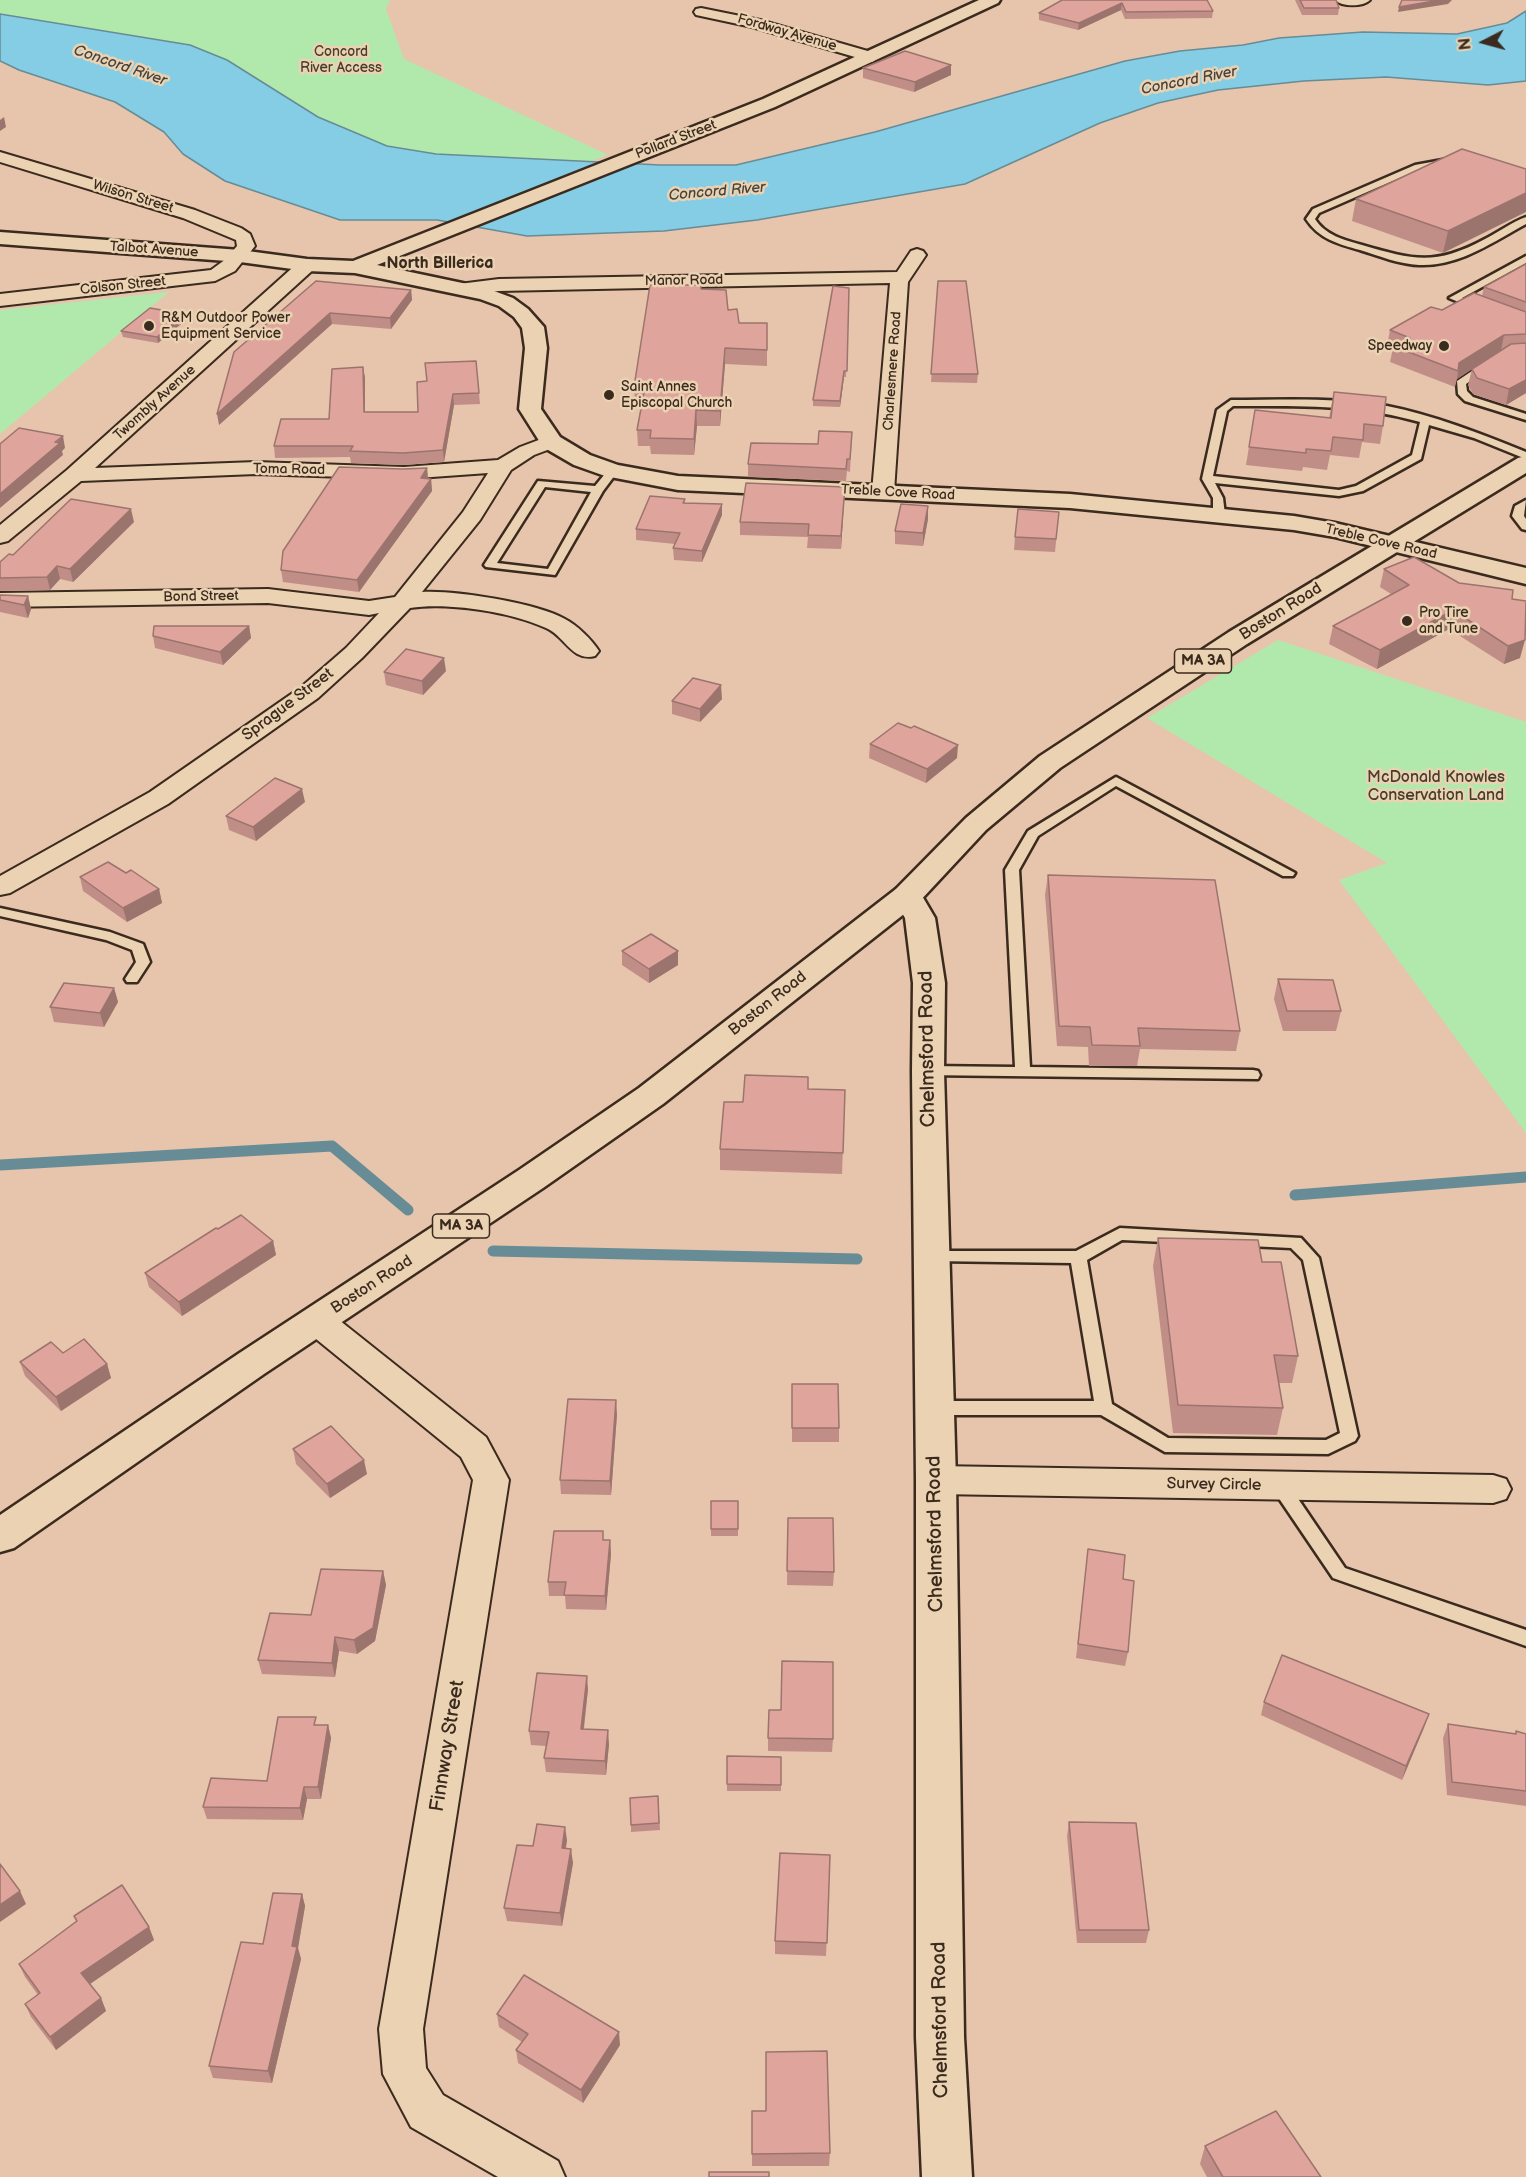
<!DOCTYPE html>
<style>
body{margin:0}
#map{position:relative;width:1526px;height:2177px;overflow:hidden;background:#e7c4ac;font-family:"Balsamiq Sans",sans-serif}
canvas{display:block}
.north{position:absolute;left:1454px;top:12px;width:60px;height:60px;-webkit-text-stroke:4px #ead2b2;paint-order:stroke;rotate:264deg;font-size:16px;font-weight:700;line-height:24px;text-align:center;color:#3b2a1e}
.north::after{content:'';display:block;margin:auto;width:21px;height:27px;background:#3b2a1e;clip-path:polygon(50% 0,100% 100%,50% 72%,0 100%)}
</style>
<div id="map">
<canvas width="1526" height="2177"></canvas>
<div class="north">N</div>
</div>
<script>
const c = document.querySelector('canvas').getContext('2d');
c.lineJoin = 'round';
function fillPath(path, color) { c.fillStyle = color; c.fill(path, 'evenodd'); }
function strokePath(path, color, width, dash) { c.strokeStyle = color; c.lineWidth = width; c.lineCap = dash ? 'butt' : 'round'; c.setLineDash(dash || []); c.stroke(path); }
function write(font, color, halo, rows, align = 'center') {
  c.font = font + ' "Balsamiq Sans",sans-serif'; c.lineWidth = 5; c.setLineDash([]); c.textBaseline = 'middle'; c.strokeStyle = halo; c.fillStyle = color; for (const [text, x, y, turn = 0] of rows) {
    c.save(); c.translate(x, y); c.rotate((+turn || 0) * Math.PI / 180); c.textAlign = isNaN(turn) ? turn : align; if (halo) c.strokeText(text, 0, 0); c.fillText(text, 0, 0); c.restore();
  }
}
fillPath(new Path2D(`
 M0 0H390L386 9 404 59 608 155 591 161 436 154 387 146 318 117 227 60 190 45 0 14Z
 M169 292 0 434V310Z
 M1278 640 1526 722V1133L1339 880 1387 863 1147 718Z`), '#b1e9ad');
const water = new Path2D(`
 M1526 11V81L1488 85 1386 77 1304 81 1218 90 1158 103 1100 123 965 184 757 220 664 231 527 236 437 220H340L225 181 183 154 164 132 115 102 19 70 0 61V14L190 45 227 60 318 117 387 146 436 154 660 165H736L875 132 1125 61 1180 51 1243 45 1279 38 1363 32 1457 34 1507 23Z`);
fillPath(water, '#84cde5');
strokePath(water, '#678c95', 1.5);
strokePath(new Path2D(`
 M0 1165 332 1146 408 1210
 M1295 1195 1526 1177
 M493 1251 857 1259`), '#678c95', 11);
const lane = new Path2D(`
 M1448 159 1451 160V164L1420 169 1319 213 1315 219C1325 235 1344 240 1362 245 1414 260 1435 266 1485 239 1499 232 1512 222 1526 217V224C1493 242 1458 267 1419 265 1399 264 1379 256 1360 250 1338 244 1319 239 1306 219L1313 209 1415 165Z
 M1526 256V263L1462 298 1481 305V309H1475L1449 298Z
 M1481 365 1490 367 1466 384 1467 391 1473 397 1526 414V420L1465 401 1458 394 1457 381Z
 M1231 400C1282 400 1336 397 1387 406 1433 415 1482 434 1526 452V459L1474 438 1429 425 1421 459 1363 491 1339 496 1215 483 1223 498 1225 515 1219 518 1213 515V498L1202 479 1217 410ZM1233 406C1298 406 1357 404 1420 422L1412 455 1356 486 1339 490 1213 476 1227 411Z
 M613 468 618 471 603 491 555 575 486 567 484 565 538 481 595 486 609 469ZM545 487 591 492 548 569 497 563Z
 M1526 500 1524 516 1526 519V530L1522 529 1512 516 1515 506Z
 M1116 777 1295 873 1293 876H1283L1116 786 1038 836 1019 870 1030 1067 1253 1070 1258 1071 1260 1075 1258 1079 923 1075 921 1071 923 1067 928 1066 1015 1067 1005 870 1028 831Z
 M0 908 110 932 143 944 150 962 137 982H127L125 979 136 962 132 950 106 940 0 916Z
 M1120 1228 1301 1238 1319 1258 1358 1436 1355 1441 1328 1454 1165 1452 1101 1415H935L929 1413 926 1408 929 1403 935 1401H1094L1071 1263 932 1261 926 1259 924 1255 926 1251H1076ZM1122 1240 1291 1248 1303 1260 1340 1433 1326 1440 1168 1438 1112 1404 1087 1260Z
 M1280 1479 1286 1481 1345 1568 1526 1630V1646L1333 1578 1274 1491 1271 1486 1274 1481Z`);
const street = new Path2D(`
 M1335 0H1370C1363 7 1342 7 1335 0Z
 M701 8 760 20 878 54 880 57 872 62 752 27 696 15 694 12 696 9Z
 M0 152 195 210 241 228 250 234 255 246 235 271 215 281 0 306V294L211 270 226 259 237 246 236 240 183 218 0 162Z
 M917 249 923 251 926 255 908 282 894 492 891 497 883 499 875 497 872 492 890 283 499 291 466 294 459 292 457 288 459 284 499 279 897 272 911 251Z
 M307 259 314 261 316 265 314 269 95 468 256 462 404 467 498 460 520 447 544 438 551 436 558 438 561 442 558 446 534 455 511 470 480 520 422 592C455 590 537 603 565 619 577 625 592 640 599 651L595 656C572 662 565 636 546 628 511 612 448 602 410 608L362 658 318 698 168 804 10 893 0 895V876L150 792 300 688 346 648 379 613 369 615 268 603 0 607V593L268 589 369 601 395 597 463 512 488 473 404 479 256 474 81 481 8 541 0 543V525L67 470 300 261Z
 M317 1308 329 1312 486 1437 509 1480 423 2029 426 2068 443 2095 558 2161 565 2177H498L411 2127 383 2074 379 2029 473 1480 461 1457 305 1330 300 1321 305 1312Z
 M936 1466 1493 1475 1506 1479 1511 1489 1506 1499 1493 1503 936 1494 923 1490 918 1480 923 1470Z`);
const secondary = new Path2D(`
 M979 0H1000L998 3 775 107 377 265 486 288 513 298 528 309 544 327 547 348 541 409 560 437 590 455 618 465 678 476 1070 494 1294 516 1335 523 1526 568V584L1335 537 1294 530 1070 508 678 490 605 476 574 465 543 447 519 409 525 348 522 328 514 317 499 306 480 299 355 273 307 271 240 262 0 244V232L240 250 307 259 353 261 763 99Z
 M907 887 918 889 935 918 945 983 944 1071 956 1480 964 2037 972 2177H922L916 2037V1480L912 1071 913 983 905 918 892 896 896 889Z`);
const primary = new Path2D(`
 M1526 456V473L1247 644 1060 768 986 830 918 903 663 1104 543 1188 264 1374 14 1548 0 1552V1515L238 1354 519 1170 639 1088 896 889 966 818 1040 756 1229 632 1518 458Z`);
strokePath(lane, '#3b2a1e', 5);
strokePath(street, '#3b2a1e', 4);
strokePath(secondary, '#3b2a1e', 5);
strokePath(primary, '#3b2a1e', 5);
fillPath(lane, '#ead2b2');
fillPath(street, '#ead2b2');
fillPath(secondary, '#ead2b2');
fillPath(primary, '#ead2b2');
fillPath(new Path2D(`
 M1062 0H1207L1213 11 1212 18 1125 19 1121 10 1078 30 1039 20V13Z
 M1295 0H1336L1339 8 1338 15H1302Z
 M863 68 951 75 914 92 863 78Z
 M1526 169 1443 253 1352 221 1356 199Z
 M1526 264V393L1506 405 1473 394 1468 385 1472 369 1501 350 1457 379 1455 387 1390 362 1393 348 1387 346 1390 330 1482 296 1484 287Z
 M316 281 411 290 412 300 391 329 332 324 219 425Z
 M938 281 978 374 977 383 931 382Z
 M849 288 846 377H844L840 407 813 406V400Z
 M701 289 728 310 739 323H767V366L725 364 720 426H697L694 455 651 454 650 446H638L637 430 642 403H635L634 387Z
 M186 320 158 343 123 337 121 331Z
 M476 361 480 404 454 405 444 462 404 465 351 463 350 457 275 458 274 446 329 419 363 367 365 378V412H418L427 381Z
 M1334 392 1383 426 1380 444 1362 442 1359 458 1330 455 1327 470 1303 467 1302 471 1246 465 1255 410 1329 418Z
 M852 432 850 472 847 471 846 481 748 477V464L818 444Z
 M427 468 428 479H431L432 491 359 592 283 582 281 570 403 469Z
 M845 487 841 549 807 548 808 537 740 535V522Z
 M685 499V503L722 504V515L702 562 674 560 673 548 675 544 636 540V529Z
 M928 506V519L923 546 895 544V531Z
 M1059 512 1055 552 1014 550 1015 537Z
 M134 522 73 582 60 579 50 590 0 591V562L13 555Z
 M1384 569 1459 583 1512 599 1520 658 1504 664 1449 629 1377 669 1329 644 1333 626 1391 594 1380 587Z
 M0 596H28L31 609 28 618 0 612Z
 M249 626 251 638 223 665 155 648 153 636Z
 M446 671 423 695 386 685 384 672Z
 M722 699 700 722 672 714V701Z
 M911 728 957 758 926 783 869 758 870 744Z
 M305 802 256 841 229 830 226 816Z
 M126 873 159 889 162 903 127 922 83 891 80 877Z
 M1048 875 1240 1031 1236 1051 1140 1049 1137 1066H1089L1088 1047 1057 1046 1045 895Z
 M622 951H678V965L649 983 622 965Z
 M1278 979 1341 1011 1336 1031H1283L1274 999Z
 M114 988 118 1002 104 1027 54 1022 50 1007Z
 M808 1089 845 1090 842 1174 720 1170V1149L743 1102Z
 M218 1229 273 1241 276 1255 182 1316 149 1287 145 1273Z
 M1158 1238 1262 1262 1298 1356 1292 1383H1279L1283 1408 1277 1435 1173 1433 1153 1266Z
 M63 1353 107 1364 111 1378 61 1411 25 1376 20 1362Z
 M792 1384 839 1428V1442H792Z
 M617 1414 611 1495 561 1494 560 1480Z
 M293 1449 367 1474 330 1498 296 1464Z
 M711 1501H738V1536H711Z
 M788 1518 834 1572 833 1586 787 1585Z
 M603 1531V1540H610L611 1554 606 1610 566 1609 565 1596H549L548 1582Z
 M1088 1549 1123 1579 1128 1652 1125 1666 1076 1658Z
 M383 1571 386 1585 375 1641 357 1654 339 1651 335 1677 262 1674 258 1660 311 1615Z
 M588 1689 584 1729 609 1744 606 1775 546 1772 544 1758 546 1746 531 1745 529 1731Z
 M1264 1702 1429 1714 1402 1780 1261 1715Z
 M781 1710 833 1739 832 1752 768 1751V1738Z
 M1448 1724 1515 1734 1516 1731 1526 1734V1806L1447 1795 1443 1738Z
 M318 1725H328L331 1738 321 1799H307L303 1820 207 1819 203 1807 267 1781Z
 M727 1756 781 1757V1791H727Z
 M658 1796 660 1830 631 1832V1825Z
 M1069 1822 1149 1930 1146 1943H1077L1067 1836Z
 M567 1840 566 1849 573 1863 562 1926 507 1921 504 1908 533 1846Z
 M830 1855 826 1956 775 1954V1941Z
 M302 1894 305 1906 298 1948 301 1959 272 2083 213 2078 209 2066 263 1944Z
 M74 1916 149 1927 154 1940 90 1984 101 1998 106 2011 56 2050 31 2017 25 2004 38 1995 25 1977 19 1964 76 1921Z
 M497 2014 620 2045 583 2103 518 2063 516 2050 522 2042 499 2027Z
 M752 2111H766L830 2153 829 2166H752Z
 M1205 2146 1321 2177H1207L1200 2164Z`), '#c08e87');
fillPath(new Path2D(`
 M1440 0H1452L1448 4 1398 12 1399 7Z
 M1122 3 1121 10 1078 30 1079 23Z
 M951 65V75L914 92 915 82Z
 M4 117 6 127 0 131V120Z
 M1526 193V212L1443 253 1448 231Z
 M411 290 412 300 391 329 390 318Z
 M330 313 332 324 219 425 217 414Z
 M185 314 186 320 158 343 157 337Z
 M1504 335 1501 350 1457 379 1459 363Z
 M725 348V364L720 426V411Z
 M363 367 365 378V424L364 412Z
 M844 371V377L840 407V401Z
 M1526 380V393L1506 405 1509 389Z
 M453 394 454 405 444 462 443 450Z
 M696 410 697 426 694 455V439Z
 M63 436 65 448 62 451 63 455 0 508V494Z
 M427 468 428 480 421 478Z
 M431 479 432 491 359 592 357 580Z
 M845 487 844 500 841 549V536Z
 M722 504V515L702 562V551Z
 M928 506V519L923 546V533Z
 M131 509 134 522 73 582 70 569Z
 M57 566 60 579 50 590 47 577Z
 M28 596 31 609 28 618 24 605Z
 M1453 610 1449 629 1377 669 1380 650Z
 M249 626 251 638 223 665 220 652Z
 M1525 640 1520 658 1504 664 1508 646Z
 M444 658 446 671 423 695 422 681Z
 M721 685 722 699 700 722V709Z
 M958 745 957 758 926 783 927 769Z
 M302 789 305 802 256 841 253 827Z
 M159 889 162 903 127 922 123 908Z
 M678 951V965L649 983V969Z
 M114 988 118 1002 104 1027 100 1013Z
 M273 1241 276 1255 182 1316 179 1302Z
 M107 1364 111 1378 61 1411 56 1397Z
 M616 1400 617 1414 611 1495 610 1481Z
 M364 1460 367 1474 330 1498 327 1484Z
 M610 1540 611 1554 606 1610 605 1596Z
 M383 1571 386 1585 375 1641 357 1654 354 1640Z
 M335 1637 339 1651 335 1677 332 1663Z
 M587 1676 588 1689 582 1742 581 1729Z
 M1429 1714 1424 1728 1402 1780 1406 1766Z
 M328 1725 331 1738 321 1799 318 1787Z
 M608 1730 609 1744 606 1775 605 1761Z
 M304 1787 307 1799 303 1820 300 1808Z
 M565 1827 567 1840 563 1861 562 1848Z
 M571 1849 573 1863 562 1926 560 1913Z
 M20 1891 26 1904 0 1922V1905Z
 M302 1894 305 1906 298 1948 301 1959 272 2083 268 2071Z
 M149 1927 154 1940 87 1986 81 1973Z
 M101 1998 106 2011 56 2050 50 2037Z
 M619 2032 620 2045 583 2103 581 2090Z`), '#9c746e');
const building = new Path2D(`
 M1062 0H1207L1213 11 1126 12 1122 3 1079 23 1039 13Z
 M1300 0H1336L1339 8H1304Z
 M1402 0H1440L1399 7Z
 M905 51 951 65 915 82 863 68Z
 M1462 149 1526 169V193L1448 231 1356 199Z
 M1526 264V302L1484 287Z
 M316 281 411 290 390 318 330 313 217 414 234 352Z
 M938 281H966L978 374H931Z
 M650 285H701V289L726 290 728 310 737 309 739 323H767V350L725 348 720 411 696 410 694 439 650 438 651 430H637L645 387H634Z
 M833 286 849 288 847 371H844L840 401 813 400Z
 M1474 293 1526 312V334L1504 335 1459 363 1458 371 1393 346 1410 338 1390 330 1431 307 1442 310Z
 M150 308 185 314 157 337 121 331Z
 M1526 343V380L1509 389 1477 378 1472 369 1511 344Z
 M476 361 479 393 453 394 443 450 403 453 350 451 353 446H274L281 419H329L332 369 363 367 364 412H418L417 382 427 381 425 363Z
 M1334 392 1386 397 1383 426 1364 424 1363 440 1333 437 1331 451 1306 449V453L1249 447 1255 410 1331 418Z
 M19 428 63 436 55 442 60 443 0 494V444Z
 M819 431 852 432 850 459H847L846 469 748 464 751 443 818 444Z
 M339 467 403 469 427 468 421 478 431 479 357 580 281 570 283 551Z
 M746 483 845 487 841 536 808 535 809 524 740 522Z
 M650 496 685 499 683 503 722 504 702 551 673 548 680 533 636 529Z
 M71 499 131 509 70 569 57 566 47 577 0 578V562L9 554 13 555Z
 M901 504 928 506 923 533 895 531Z
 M1018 509 1059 512 1056 539 1015 537Z
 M1414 557 1459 583 1513 590 1512 599 1526 601 1525 640 1508 646 1453 610 1380 650 1333 626 1409 585 1384 569Z
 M0 595 28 596 24 605 0 600Z
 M154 626H249L220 652 153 636Z
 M406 649 444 658 422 681 384 672Z
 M693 678 721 685 700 709 672 701Z
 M898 723 911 728 914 726 958 745 927 769 870 744Z
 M275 778 302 789 253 827 226 816Z
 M108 862 126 873 131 870 159 889 123 908 80 877Z
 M1048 875 1215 880 1240 1031 1138 1028 1140 1046 1092 1045 1090 1027 1059 1026Z
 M651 934 678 951 649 969 622 951Z
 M1278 979 1333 980 1341 1011H1287Z
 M64 983 114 988 100 1013 50 1007Z
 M745 1075 808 1077V1089L845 1090 843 1153 720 1149 724 1102H743Z
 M241 1215 273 1241 179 1302 145 1273 216 1228 218 1229Z
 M1158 1238 1258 1240 1262 1262H1281L1298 1356 1274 1355 1283 1408 1178 1405Z
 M84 1339 107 1364 56 1397 20 1362 51 1342 63 1353Z
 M792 1384H838L839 1428H792Z
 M568 1399 616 1400 610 1481 560 1480Z
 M331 1426 364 1460 327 1484 293 1449Z
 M711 1501H738V1529H711Z
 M788 1518H833L834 1572 787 1571Z
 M554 1531H603V1540H610L605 1596 564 1595 566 1582H548Z
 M1088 1549 1125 1555 1123 1579 1134 1581 1128 1652 1078 1644Z
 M321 1569 383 1571 373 1628 354 1640 335 1637 332 1663 258 1660 270 1613 311 1615Z
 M1282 1655 1429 1714 1406 1766 1264 1702Z
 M782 1661 833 1662V1739L768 1738 769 1710H781Z
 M537 1673 587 1676 581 1729 608 1730 605 1761 544 1758 549 1732 529 1731Z
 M278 1717H316L314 1725H328L318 1787H304L300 1808 203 1807 211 1778 267 1781Z
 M1448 1724 1516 1734V1731L1526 1734V1791L1452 1782Z
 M727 1756 781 1757V1785L727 1784Z
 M658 1796 659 1823 631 1825 630 1798Z
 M1069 1822 1136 1823 1149 1930H1079Z
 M537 1824 565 1827 562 1848 571 1849 560 1913 504 1908 517 1845 533 1846Z
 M780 1853 830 1855 827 1943 775 1941Z
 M0 1864 20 1891 0 1905Z
 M122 1885 149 1927 81 1973 101 1998 50 2037 25 2004 40 1993 19 1964 77 1921 74 1916Z
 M273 1893 302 1894 292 1946 297 1947 268 2071 209 2066 241 1942 263 1944Z
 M524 1975 619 2032 581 2090 516 2050 528 2034 497 2014Z
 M827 2051 830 2153 752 2154V2111H766V2052Z
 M1276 2111 1321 2177H1223L1205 2146Z
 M709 2172H769V2177H709Z`);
fillPath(building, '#dfa59d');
strokePath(building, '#9c746e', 1.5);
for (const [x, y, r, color] of [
 [149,326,6,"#3b2a1e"],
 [1444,346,6,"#3b2a1e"],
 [609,395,6,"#3b2a1e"],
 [1407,621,6,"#3b2a1e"]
]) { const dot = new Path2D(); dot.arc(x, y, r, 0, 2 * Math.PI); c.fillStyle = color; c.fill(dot); strokePath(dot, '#ead2b2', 2); }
write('14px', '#3b2a1e', '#ead2b2', [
 ["Fordway Avenue",787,33,16],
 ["Pollard Street",676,140,-21],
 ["Wilson Street",133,197,17],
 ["Talbot Avenue",154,250,4],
 ["Manor Road",684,281,-1],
 ["Colson Street",123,286,-6],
 ["Charlesmere Road",893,371,-86],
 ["Twombly Avenue",155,403,-42],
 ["Toma Road",289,470,1],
 ["Treble Cove Road",898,493,3],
 ["Treble Cove Road",1381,542,13],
 ["Bond Street",201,597,-1]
]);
write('14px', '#473d2c', '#ead2b2', [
 ["Concord",341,52],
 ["River Access",341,68]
]);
write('14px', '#3b2a1e', '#ead2b2', [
 ["R&M Outdoor Power",161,318],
 ["Equipment Service",161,334],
 ["Speedway",1432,346,"right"],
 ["Saint Annes",621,387],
 ["Episcopal Church",621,403],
 ["Pro Tire",1419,613],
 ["and Tune",1419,629]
], 'left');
write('italic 15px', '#46423c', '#ead2b2', [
 ["Concord River",120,66,19],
 ["Concord River",1189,81,-11],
 ["Concord River",717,192,-5]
]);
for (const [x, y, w] of [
 [1203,661,57],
 [461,1226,57]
]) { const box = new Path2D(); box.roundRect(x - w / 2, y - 12, w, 24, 4.5); c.fillStyle = '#ead2b2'; c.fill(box); strokePath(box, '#3b2a1e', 1.5); }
write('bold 15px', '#3b2a1e', null, [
 ["MA 3A",1203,661],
 ["MA 3A",461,1226]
]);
write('bold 16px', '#3b2a1e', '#ead2b2', [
 ["North Billerica",440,264]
]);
write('16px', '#3b2a1e', '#ead2b2', [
 ["Boston Road",1281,612,-32],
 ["Sprague Street",288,705,-37],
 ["Boston Road",768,1004,-38],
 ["Boston Road",372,1285,-33],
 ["Survey Circle",1214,1485,1]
]);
write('16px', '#473d2c', '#ead2b2', [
 ["McDonald Knowles",1436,778],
 ["Conservation Land",1436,796]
]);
write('20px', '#3b2a1e', '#ead2b2', [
 ["Chelmsford Road",928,1049,-91],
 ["Chelmsford Road",936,1534,-91],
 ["Finnway Street",448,1746,-81],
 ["Chelmsford Road",941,2020,-91]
]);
</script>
